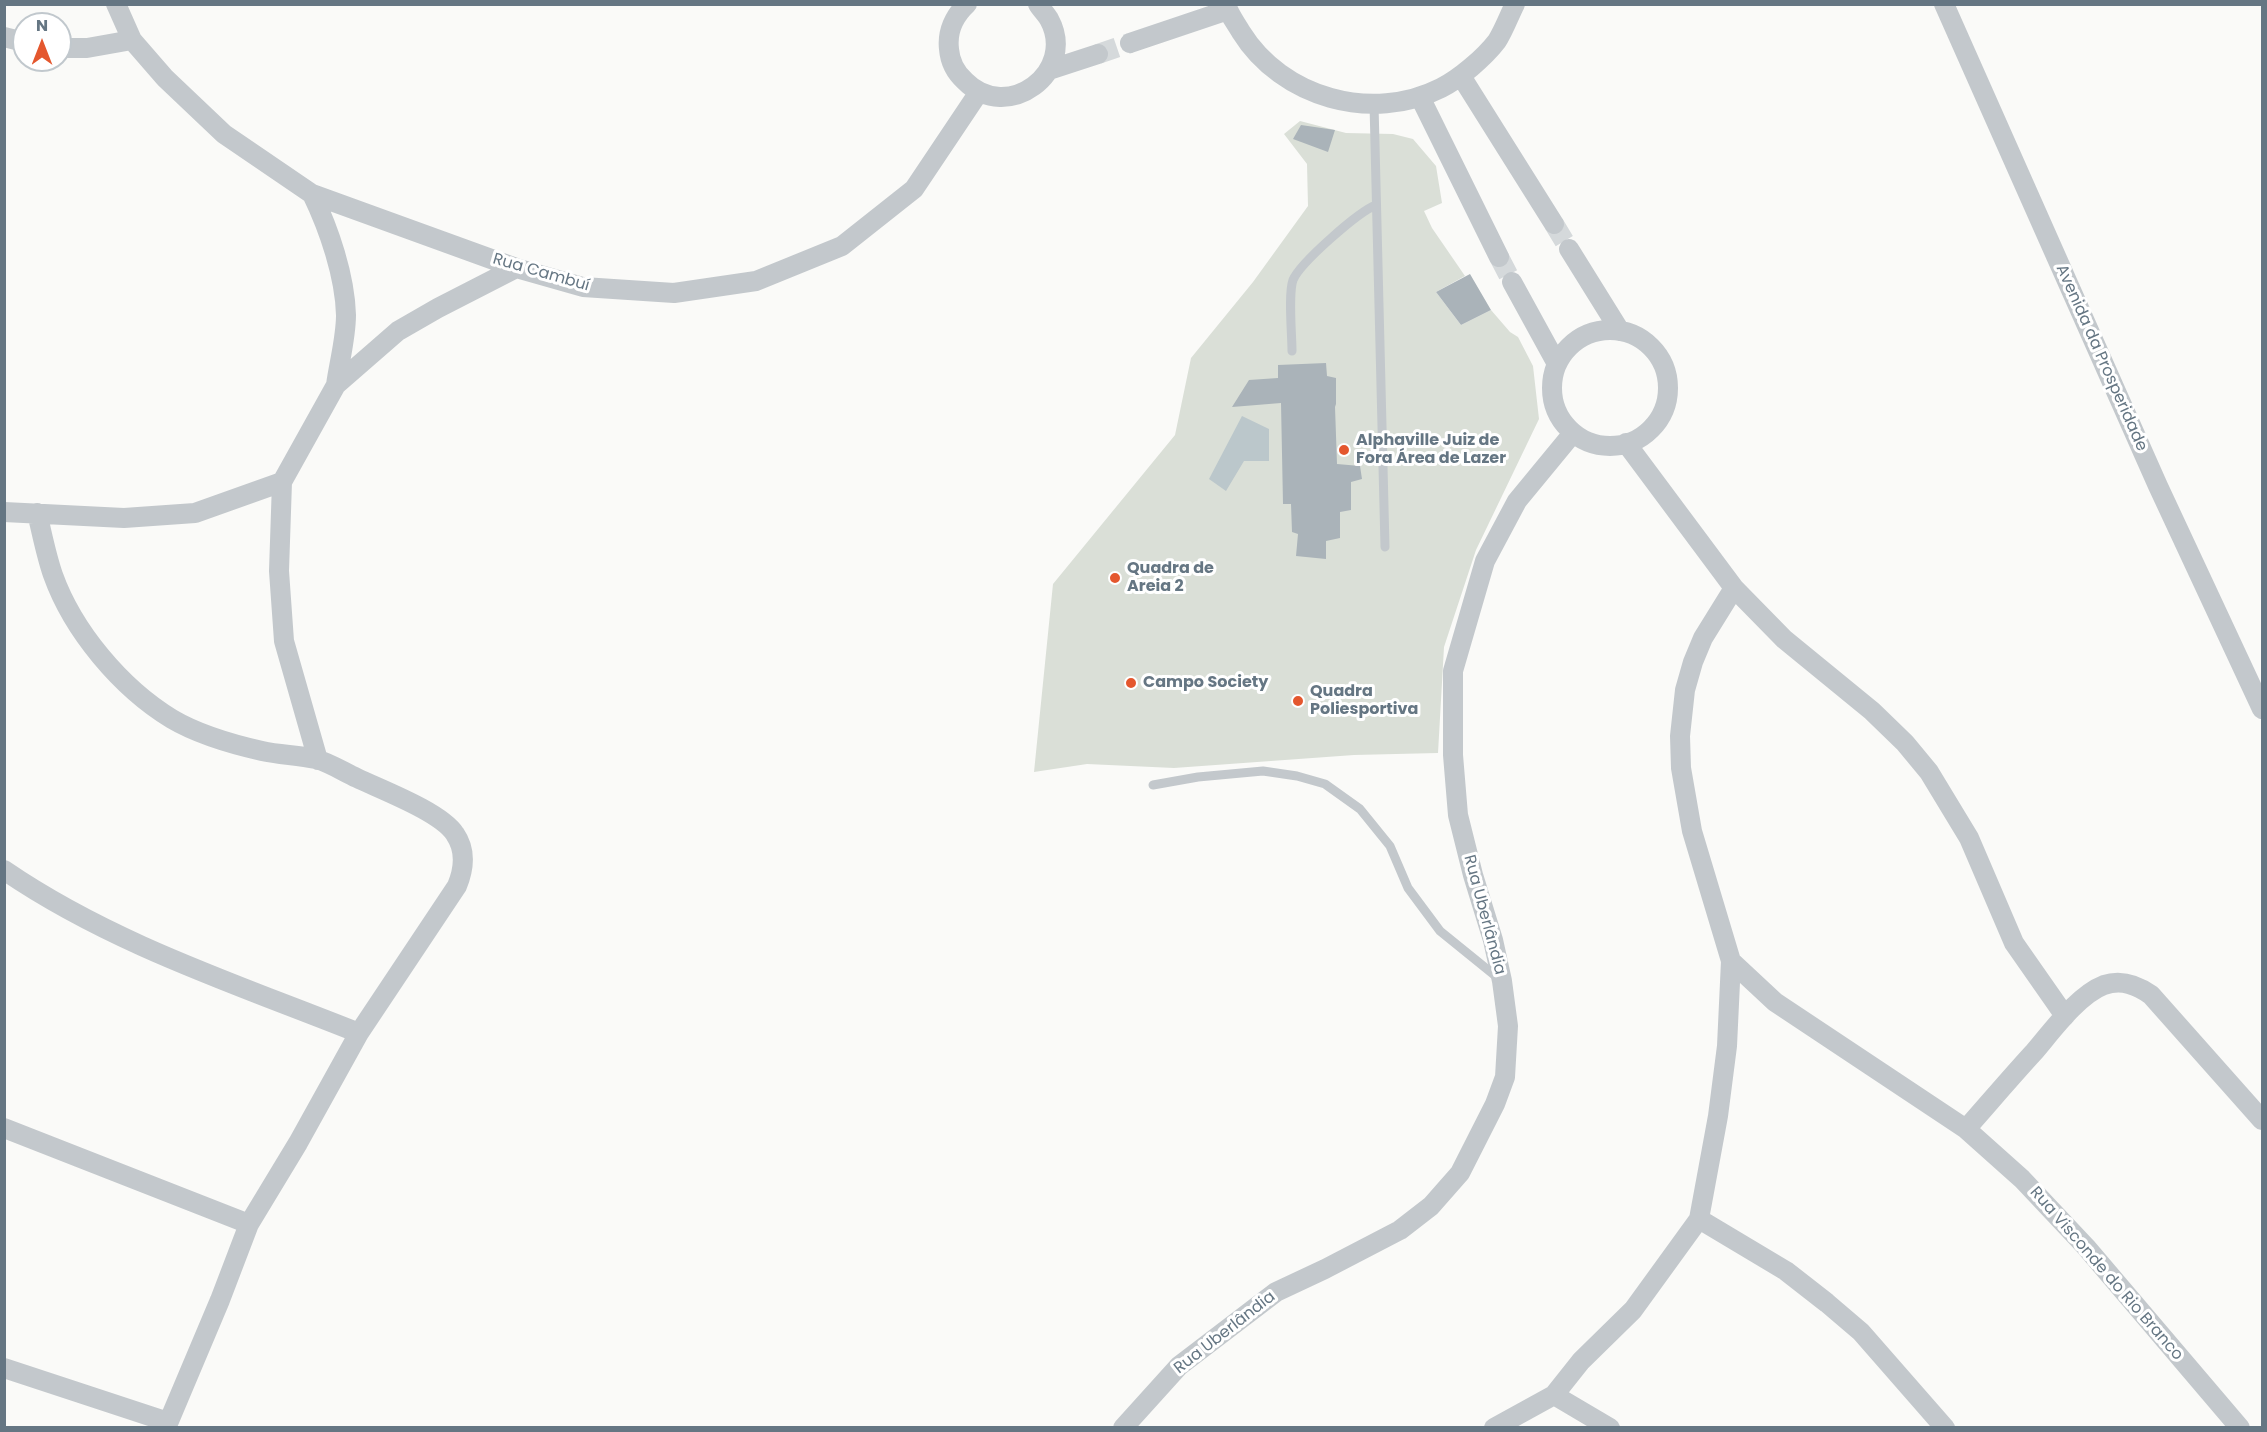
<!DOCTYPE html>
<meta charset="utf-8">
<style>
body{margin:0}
#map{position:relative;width:2267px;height:1432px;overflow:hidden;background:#fafaf8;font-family:Poppins,sans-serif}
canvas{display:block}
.frame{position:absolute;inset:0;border:6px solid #657683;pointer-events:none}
.north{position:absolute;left:12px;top:12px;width:60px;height:60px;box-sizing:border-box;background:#fff;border:2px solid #c1c8cd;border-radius:50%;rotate:0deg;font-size:16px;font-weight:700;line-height:24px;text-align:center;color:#657683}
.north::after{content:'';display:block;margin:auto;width:21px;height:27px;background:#e4572e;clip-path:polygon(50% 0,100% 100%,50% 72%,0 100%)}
</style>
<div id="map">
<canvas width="2267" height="1432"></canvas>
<div class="frame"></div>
<div class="north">N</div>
</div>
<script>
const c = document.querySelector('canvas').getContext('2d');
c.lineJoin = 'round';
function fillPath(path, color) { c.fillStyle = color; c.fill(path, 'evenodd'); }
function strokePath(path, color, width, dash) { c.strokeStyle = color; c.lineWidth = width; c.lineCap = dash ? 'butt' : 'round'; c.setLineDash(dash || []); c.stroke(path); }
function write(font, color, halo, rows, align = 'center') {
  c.font = font + ' Poppins,sans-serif'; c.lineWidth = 6; c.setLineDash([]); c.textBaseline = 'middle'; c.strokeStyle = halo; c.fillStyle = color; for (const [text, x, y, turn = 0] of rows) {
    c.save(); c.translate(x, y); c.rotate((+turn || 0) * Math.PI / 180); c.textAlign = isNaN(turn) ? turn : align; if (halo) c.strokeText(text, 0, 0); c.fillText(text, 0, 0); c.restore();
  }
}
fillPath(new Path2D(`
 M1300 121 1346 133 1393 134 1413 139 1436 166 1442 203 1424 211 1432 228 1465 276 1436 292 1461 325 1491 310 1510 332 1518 337 1533 366 1539 419 1476 550 1444 647 1438 753 1354 755 1174 768 1087 764 1034 772 1053 584 1175 435 1191 358 1253 282 1308 206 1307 164 1284 134Z`), '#dadfd7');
fillPath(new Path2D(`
 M1242 416 1269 429V461H1244L1226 491 1209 479Z`), '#bbc7cb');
fillPath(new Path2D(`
 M1301 125 1335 130 1328 152 1293 139Z
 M1470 274 1491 310 1461 325 1436 292Z
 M1326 363 1327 376 1336 378V404L1335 407 1337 464 1360 466 1362 479 1351 482V510L1340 512V538L1326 541V559L1296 556 1298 534 1292 532 1291 504H1283L1281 403 1232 407 1249 380 1278 378V365Z`), '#aab3b9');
strokePath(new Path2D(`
 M1098 54 1130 43
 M1554 224 1569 249
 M1499 257 1512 282`), '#d5d9db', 20, [20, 10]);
strokePath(new Path2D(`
 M1374 104 1385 547
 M1292 351C1292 334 1288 294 1293 280 1300 263 1358 212 1376 205
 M1153 785 1198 777 1263 771 1297 776 1325 784 1360 809 1390 846 1408 888 1440 931 1498 978`), '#c3c8cc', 9);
strokePath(new Path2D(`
 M116 4 132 40 165 78 224 134 312 194 516 268 583 287 674 293 756 281 842 246 914 189 979 92
 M967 4C954 16 947 32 949 49 950 62 955 72 965 81 1007 124 1078 72 1049 19 1046 14 1041 9 1038 4
 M1226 4C1229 15 1236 23 1241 32 1282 98 1372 123 1441 88 1459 79 1484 58 1497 41 1504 30 1509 16 1515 4
 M1944 4 2158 486 2262 709
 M4 37 24 42
 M1130 43 1228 10
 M60 48H87L132 40
 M1049 70 1098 54
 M1461 76 1554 224
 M1420 97 1499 257
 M312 194C329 229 345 276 346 315 346 338 339 363 336 385L398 331 438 308 516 268
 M1569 249 1620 331
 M1512 282 1557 364
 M1552 388a58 58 0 1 1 116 0a58 58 0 1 1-116 0Z
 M1626 443 1734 588 1784 639 1872 711 1905 743 1929 772 1969 838 2014 943 2065 1016
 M282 482 279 571 284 641 318 760
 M4 512 124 518 195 513 282 482 336 385
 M37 513C42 533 46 555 53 575 73 631 121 688 172 719 199 735 231 744 262 751 280 755 298 755 316 759 330 763 344 772 357 778 382 790 441 812 455 834 466 850 464 869 457 886L359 1033 298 1143 249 1224 220 1300 166 1428
 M4 870C112 944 239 985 359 1033
 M1731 961 1775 1002 1966 1129 2022 1179 2086 1247 2240 1428
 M4 1128 249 1224
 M1966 1129C1989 1103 2011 1077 2034 1052 2052 1031 2078 995 2104 985 2122 979 2137 985 2151 995L2262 1120
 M1699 1219 1786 1271 1827 1303 1861 1332 1945 1428
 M4 1368 168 1422
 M1554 1395 1610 1428
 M1123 1428 1179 1366 1276 1292 1325 1269 1400 1230 1431 1206 1460 1173 1495 1104 1505 1077 1508 1026 1502 981 1493 940 1473 875 1458 815 1453 755V671L1485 561 1517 501 1573 433
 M1494 1428 1554 1395 1581 1361 1633 1310 1699 1219 1718 1116 1727 1046 1731 961 1692 831 1681 768 1680 736 1685 690 1693 662 1703 638 1734 588`), '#c3c8cc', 20);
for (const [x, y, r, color] of [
 [1344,450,6,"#e4572e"],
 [1115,578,6,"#e4572e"],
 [1131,683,6,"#e4572e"],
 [1298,701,6,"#e4572e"]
]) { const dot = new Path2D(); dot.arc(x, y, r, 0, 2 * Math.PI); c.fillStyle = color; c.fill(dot); strokePath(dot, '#fff', 2); }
write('16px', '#657683', '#fff', [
 ["Rua Cambuí",541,273,16],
 ["Avenida da Prosperidade",2101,358,66],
 ["Rua Uberlândia",1484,915,75],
 ["Rua Visconde do Rio Branco",2106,1274,49],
 ["Rua Uberlândia",1225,1333,-38]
]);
write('bold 16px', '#657683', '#fff', [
 ["Alphaville Juiz de",1356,441],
 ["Fora Área de Lazer",1356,459],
 ["Quadra de",1127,569],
 ["Areia 2",1127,587],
 ["Campo Society",1143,683],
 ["Quadra",1310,692],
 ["Poliesportiva",1310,710]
], 'left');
</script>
